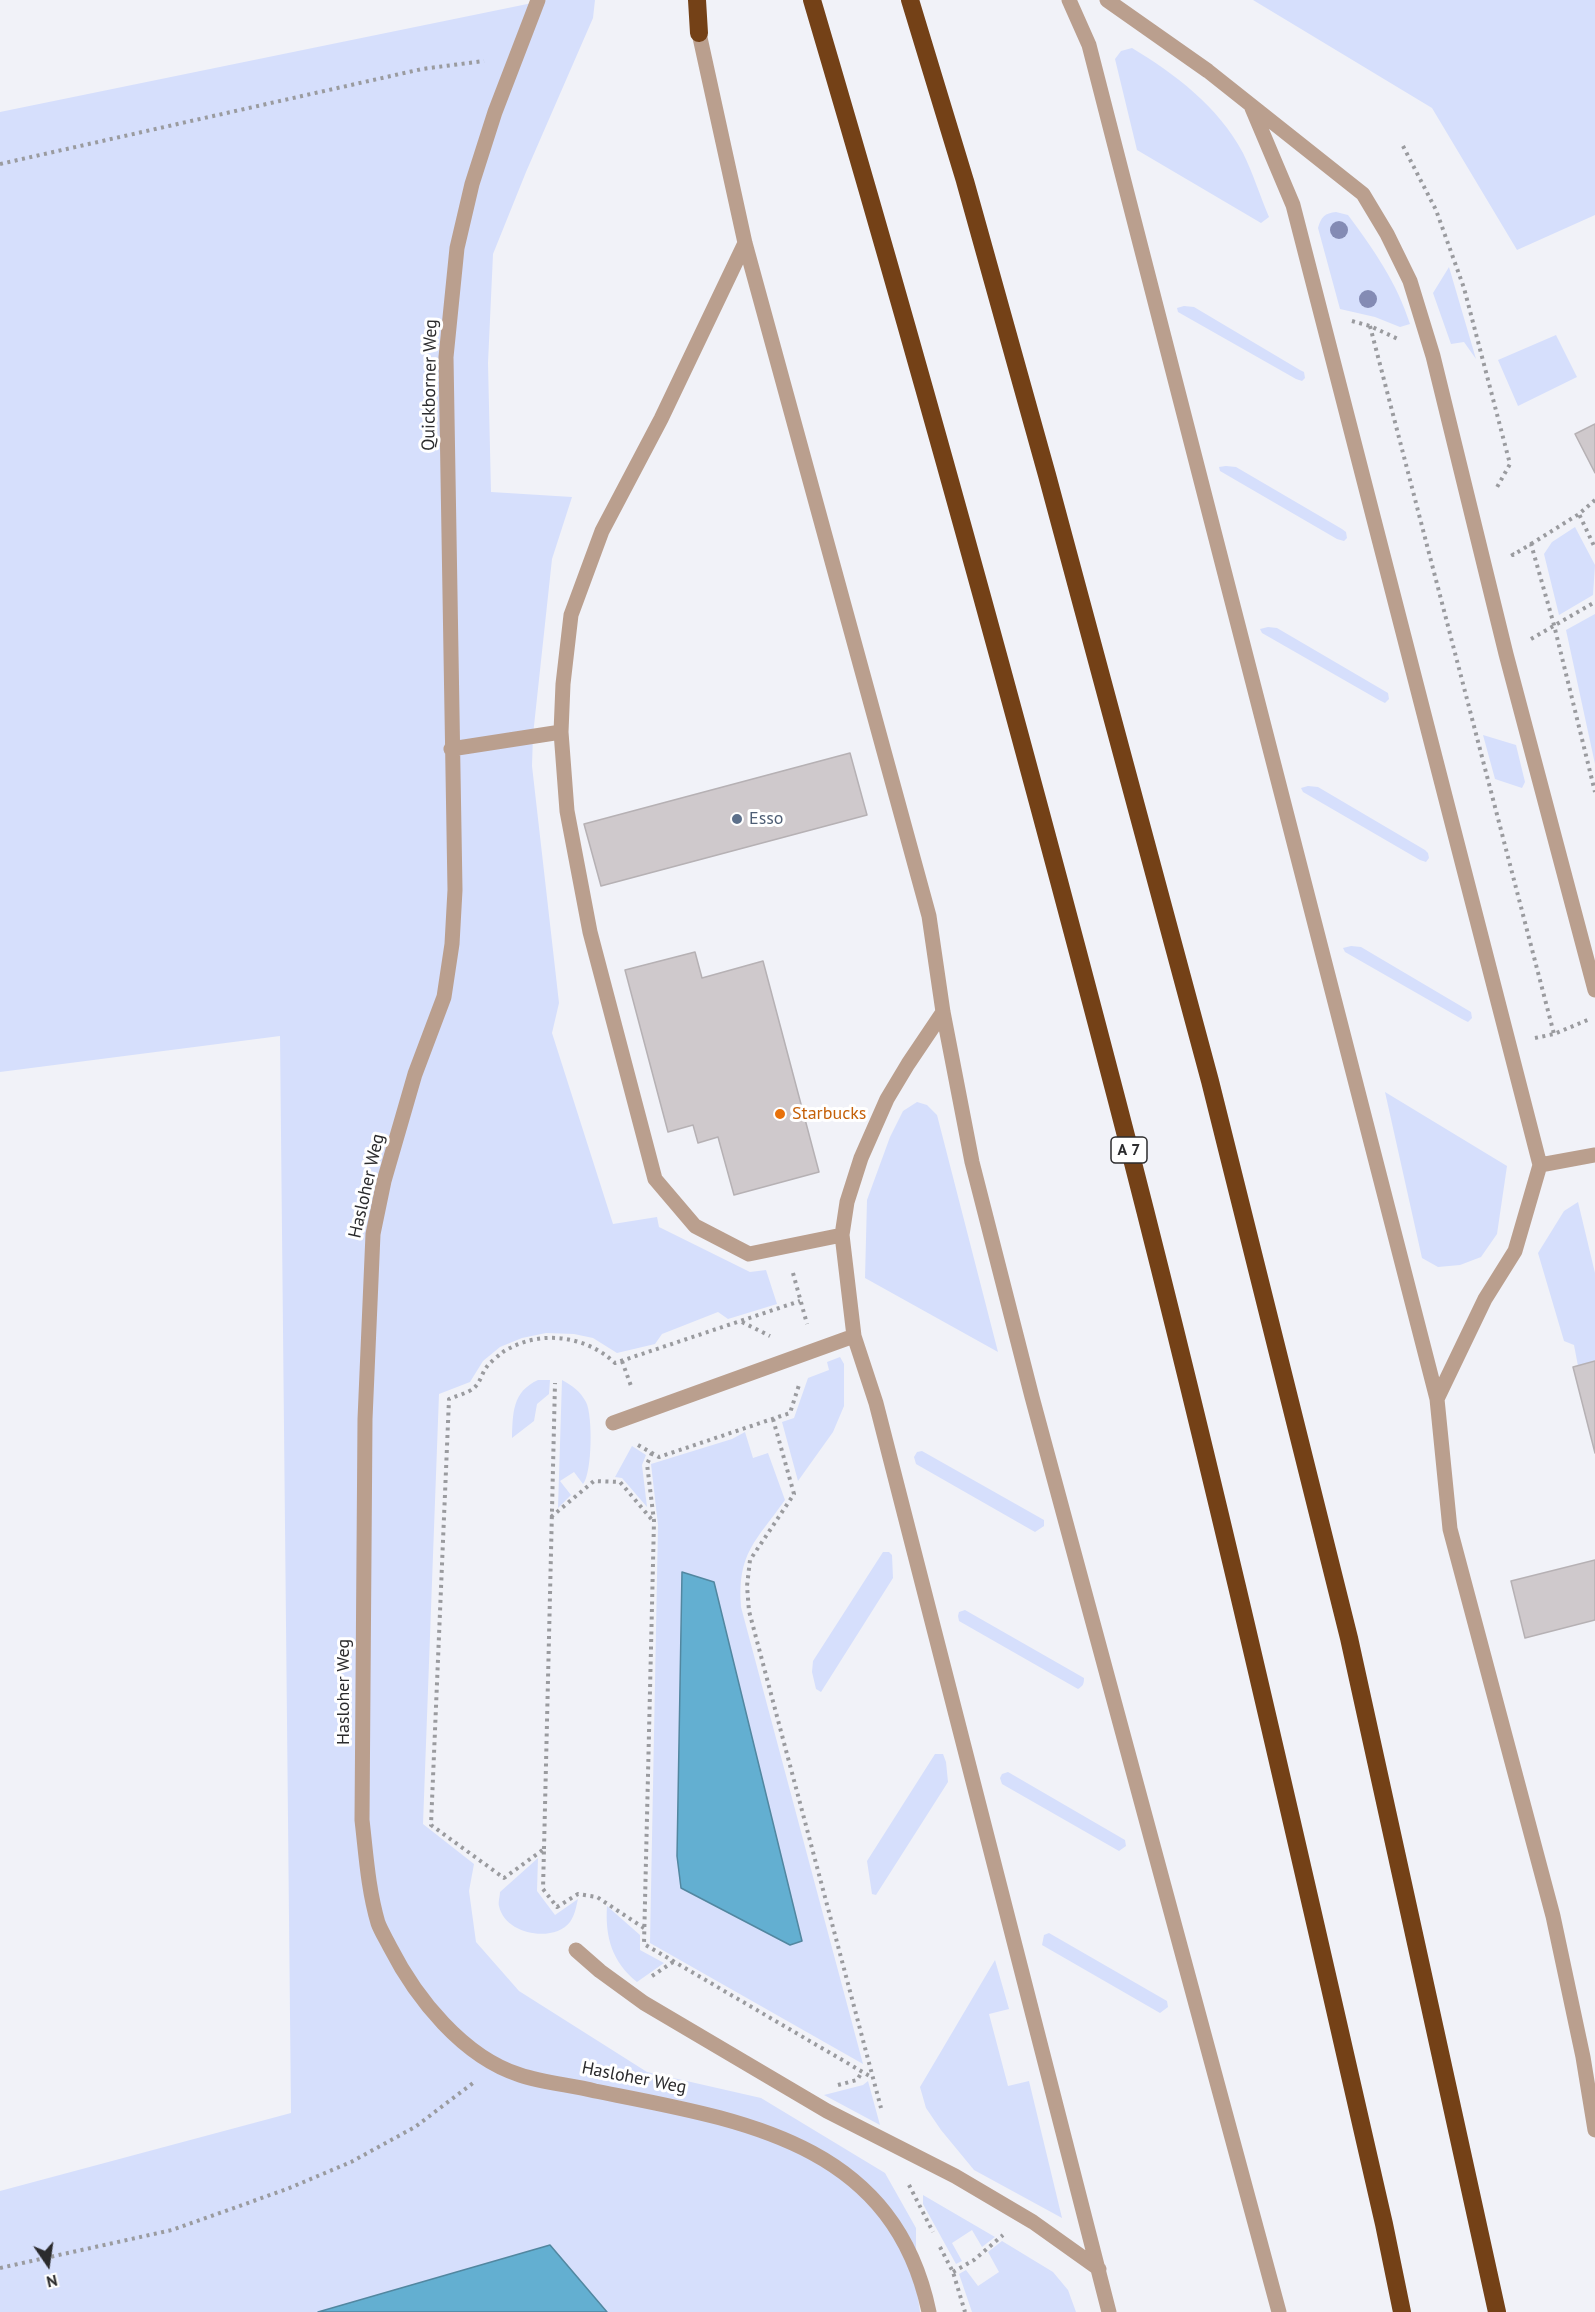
<!DOCTYPE html>
<style>
body{margin:0}
#map{position:relative;width:1595px;height:2312px;overflow:hidden;background:#f1f2f8;font-family:"PT Sans",sans-serif}
canvas{display:block}
.north{position:absolute;left:18px;top:2234px;width:60px;height:60px;-webkit-text-stroke:4px #fff;paint-order:stroke;rotate:167deg;font-size:16px;font-weight:700;line-height:24px;text-align:center;color:#2b2b2d}
.north::after{content:'';display:block;margin:auto;width:21px;height:27px;background:#2b2b2d;clip-path:polygon(50% 0,100% 100%,50% 72%,0 100%)}
</style>
<div id="map">
<canvas width="1595" height="2312"></canvas>
<div class="north">N</div>
</div>
<script>
const c = document.querySelector('canvas').getContext('2d');
c.lineJoin = 'round';
function fillPath(path, color) { c.fillStyle = color; c.fill(path, 'evenodd'); }
function strokePath(path, color, width, dash) { c.strokeStyle = color; c.lineWidth = width; c.lineCap = dash ? 'butt' : 'round'; c.setLineDash(dash || []); c.stroke(path); }
function write(font, color, halo, rows, align = 'center') {
  c.font = font + ' "PT Sans",sans-serif'; c.lineWidth = 6; c.setLineDash([]); c.textBaseline = 'middle'; c.strokeStyle = halo; c.fillStyle = color; for (const [text, x, y, turn = 0] of rows) {
    c.save(); c.translate(x, y); c.rotate((+turn || 0) * Math.PI / 180); c.textAlign = isNaN(turn) ? turn : align; if (halo) c.strokeText(text, 0, 0); c.fillText(text, 0, 0); c.restore();
  }
}
fillPath(new Path2D(`
 M547 0H595L593 18 526 172 493 254 488 363 491 492 572 497 552 559 533 735 532 766 559 1003 552 1033 613 1224 657 1217 659 1227 750 1272 766 1270 777 1304 728 1319 718 1312 662 1334 655 1344 617 1353 593 1338 574 1334 546 1333 522 1338 500 1347 483 1361 470 1382 439 1394 423 1824 474 1864 469 1891 476 1942 519 1991 647 2072 761 2098 885 2173 916 2228V2284L920 2312H607L550 2245 318 2312H0V2191L291 2113 280 1036 0 1072V112Z
 M1253 0H1595V215L1517 250 1432 108Z
 M1132 48C1175 74 1218 106 1243 153 1253 173 1260 196 1269 217L1261 223 1137 150 1115 59 1121 51Z
 M1336 212 1348 215C1374 250 1397 283 1410 324L1400 327 1375 317 1340 309 1318 228C1321 217 1325 213 1336 212Z
 M1449 267 1476 359 1464 342 1451 344 1433 293Z
 M1184 306 1194 307 1300 370 1304 372 1305 378 1302 381 1296 379 1178 312 1177 308Z
 M1556 335 1577 377 1518 406 1498 360Z
 M1226 466 1236 467 1342 529 1346 532 1347 538 1344 541 1337 539 1220 471 1219 467Z
 M1575 527 1595 565 1593 595 1559 615 1544 554 1552 542Z
 M1595 614V764L1566 630Z
 M1268 627 1277 628 1388 693 1389 699 1385 703 1379 700 1262 633 1260 629Z
 M1483 735 1516 745 1525 782 1522 788 1495 779Z
 M1308 786 1318 787 1425 850 1428 853 1429 858 1426 862 1420 860 1303 792 1301 788Z
 M1351 946 1361 947 1471 1012 1472 1018 1468 1022 1462 1019 1345 952 1343 948Z
 M1385 1092 1507 1166 1497 1234 1481 1257 1460 1265 1438 1267 1422 1258Z
 M917 1102 927 1105 937 1115 998 1352 865 1278 867 1200 890 1137 903 1111Z
 M1578 1202 1595 1273V1361L1578 1366 1574 1345 1564 1341 1538 1253 1564 1211Z
 M840 1357 844 1364V1406L833 1432 798 1481 782 1422 794 1418 808 1378 829 1370 827 1362Z
 M538 1380H550L549 1394 537 1404 534 1421 512 1438C513 1413 512 1392 538 1380Z
 M562 1380C573 1386 580 1391 586 1402 593 1416 592 1473 583 1484L574 1472 560 1481 571 1495 558 1508Z
 M745 1432 753 1458 768 1453 785 1500C756 1541 737 1553 741 1607L863 2064 650 1943 658 1525 651 1464 732 1439Z
 M632 1446 646 1455 642 1465 647 1507 622 1478 615 1477Z
 M922 1451 1044 1520V1526L1035 1532 916 1464 914 1457 917 1452Z
 M883 1552H889L892 1555 893 1578 821 1692 816 1689 812 1672 813 1661Z
 M965 1610 1084 1678C1084 1684 1083 1686 1078 1689L959 1621 958 1616 959 1612Z
 M935 1754H943L946 1762 948 1782 876 1895 872 1894 867 1861Z
 M1008 1772 1125 1840 1126 1846 1119 1851 1002 1784 1000 1778 1002 1774Z
 M538 1858 537 1891 555 1915 578 1899C576 1907 575 1915 570 1922 554 1943 505 1935 499 1906 498 1902 500 1896 500 1892Z
 M607 1906 640 1935V1950L664 1963 637 1982C612 1962 605 1937 607 1906Z
 M1049 1933 1167 2001 1168 2007 1160 2013 1042 1945 1044 1935Z
 M995 1960 1009 2009 989 2014 1008 2086 1029 2081 1062 2218 974 2170 941 2130 926 2108 920 2087Z
 M868 2081 880 2125 824 2095 863 2085Z
 M923 2195 995 2237 982 2247 972 2230 952 2243 962 2261 956 2264 923 2204Z
 M1002 2241 1053 2272 1068 2290 1076 2312H972L959 2274 966 2270 978 2286 999 2272 988 2252Z`), '#d6dffc');
const water = new Path2D(`
 M682 1572 714 1582 802 1941 790 1945 681 1888 677 1856Z
 M550 2245 607 2312H318Z`);
fillPath(water, '#63afd1');
strokePath(water, '#5287a0', 1.5);
const building = new Path2D(`
 M1595 424V473L1575 434Z
 M850 753 867 815 601 886 584 824Z
 M695 952 702 978 763 961 819 1172 734 1195 718 1137 698 1143 693 1125 668 1132 625 970Z
 M1595 1361V1453L1573 1367Z
 M1595 1560V1620L1525 1638 1511 1581Z`);
fillPath(building, '#cfc9cc');
strokePath(building, '#b6b1b4', 1.5);
strokePath(new Path2D(`
 M1403 146 1436 210 1464 288 1510 464 1496 489
 M0 164 422 69 484 61
 M1352 321 1370 326 1398 339
 M1370 326 1554 1034
 M1595 500 1579 514 1595 548
 M1531 544 1579 514
 M1512 553 1513 555 1531 544 1554 625 1595 792
 M1531 639 1595 602
 M1535 1038 1554 1034 1590 1019
 M793 1273 807 1324
 M742 1322 770 1336
 M622 1361 631 1386
 M773 1419 794 1494 750 1560 747 1586 749 1611 881 2108
 M638 1445 659 1457 790 1413 799 1385
 M652 1453 647 1464 654 1521 644 1944 873 2078
 M551 1517 594 1481 620 1482 653 1521
 M544 1849 555 1383
 M644 1928 597 1897 578 1894 557 1907 543 1889 544 1849 504 1878 431 1825 449 1399C456 1396 468 1393 474 1388 480 1383 482 1373 486 1368 490 1362 498 1356 503 1352 539 1329 585 1335 615 1363L800 1301
 M652 1976 673 1962
 M838 2085 857 2080 862 2072
 M909 2185 933 2232
 M940 2247 953 2272 965 2312
 M0 2268 172 2230 287 2189 351 2162 415 2127 473 2083
 M953 2272 974 2260 1003 2235`), '#9a9b9f', 4, [3, 4.5]);
strokePath(new Path2D(`
 M538 0 495 112 472 184 457 248 446 357 455 890 452 944 444 997 415 1074 384 1181 373 1234 365 1419 362 1820C366 1854 368 1889 378 1923 381 1931 386 1939 390 1947 416 1998 463 2057 520 2075 544 2083 571 2085 595 2091 741 2120 893 2141 929 2312
 M1069 0 1089 45 1437 1399 1450 1529 1553 1916 1583 2057 1595 2130
 M1107 0 1208 71 1363 194 1387 234 1410 281 1433 356 1506 654 1595 990
 M699 33 745 243 929 916 943 1012 972 1162 1032 1397 1279 2312
 M1252 108 1293 205 1540 1165 1515 1251 1485 1299 1437 1399
 M745 243 661 419 602 531 571 615 563 684 561 732 567 811 590 932 655 1179 695 1226 749 1254 842 1235
 M451 749 561 732
 M943 1012 908 1064 887 1099 861 1158 847 1202 842 1235 854 1336 876 1403 1109 2312
 M1540 1165 1595 1155
 M613 1423 854 1336
 M576 1950 600 1971 644 2003 827 2111 955 2176 1033 2222 1099 2269`), '#ba9f8e', 15);
strokePath(new Path2D(`
 M697 0 699 33
 M812 0C920 365 1021 733 1117 1101 1214 1473 1298 1849 1384 2224L1402 2312
 M910 0 965 181 1047 475 1210 1081 1349 1638 1497 2312`), '#744117', 18);
c.fillStyle = '#848bb4';
for (const [x, y] of [
 [1339,230],
 [1368,299]
]) { c.beginPath(); c.arc(x, y, 9, 0, 2 * Math.PI); c.fill(); }
for (const [x, y, r, color] of [
 [737,819,6,"#5c6f8a"],
 [780,1114,6,"#e8710a"]
]) { const dot = new Path2D(); dot.arc(x, y, r, 0, 2 * Math.PI); c.fillStyle = color; c.fill(dot); strokePath(dot, '#fff', 2); }
for (const [x, y, w] of [
 [1129,1150,36]
]) { const box = new Path2D(); box.roundRect(x - w / 2, y - 13, w, 26, 4.5); c.fillStyle = '#fff'; c.fill(box); strokePath(box, '#2b2b2d', 1.5); }
write('bold 16px', '#2b2b2d', null, [
 ["A 7",1129,1150]
]);
write('18px', '#2b2b2d', '#fff', [
 ["Quickborner Weg",430,385,-89],
 ["Hasloher Weg",367,1186,-77],
 ["Hasloher Weg",344,1692,-90],
 ["Hasloher Weg",634,2078,11]
]);
write('18px', '#4e5e75', '#fff', [
 ["Esso",749,819]
], 'left');
write('18px', '#c56008', '#fff', [
 ["Starbucks",792,1114]
], 'left');
</script>
